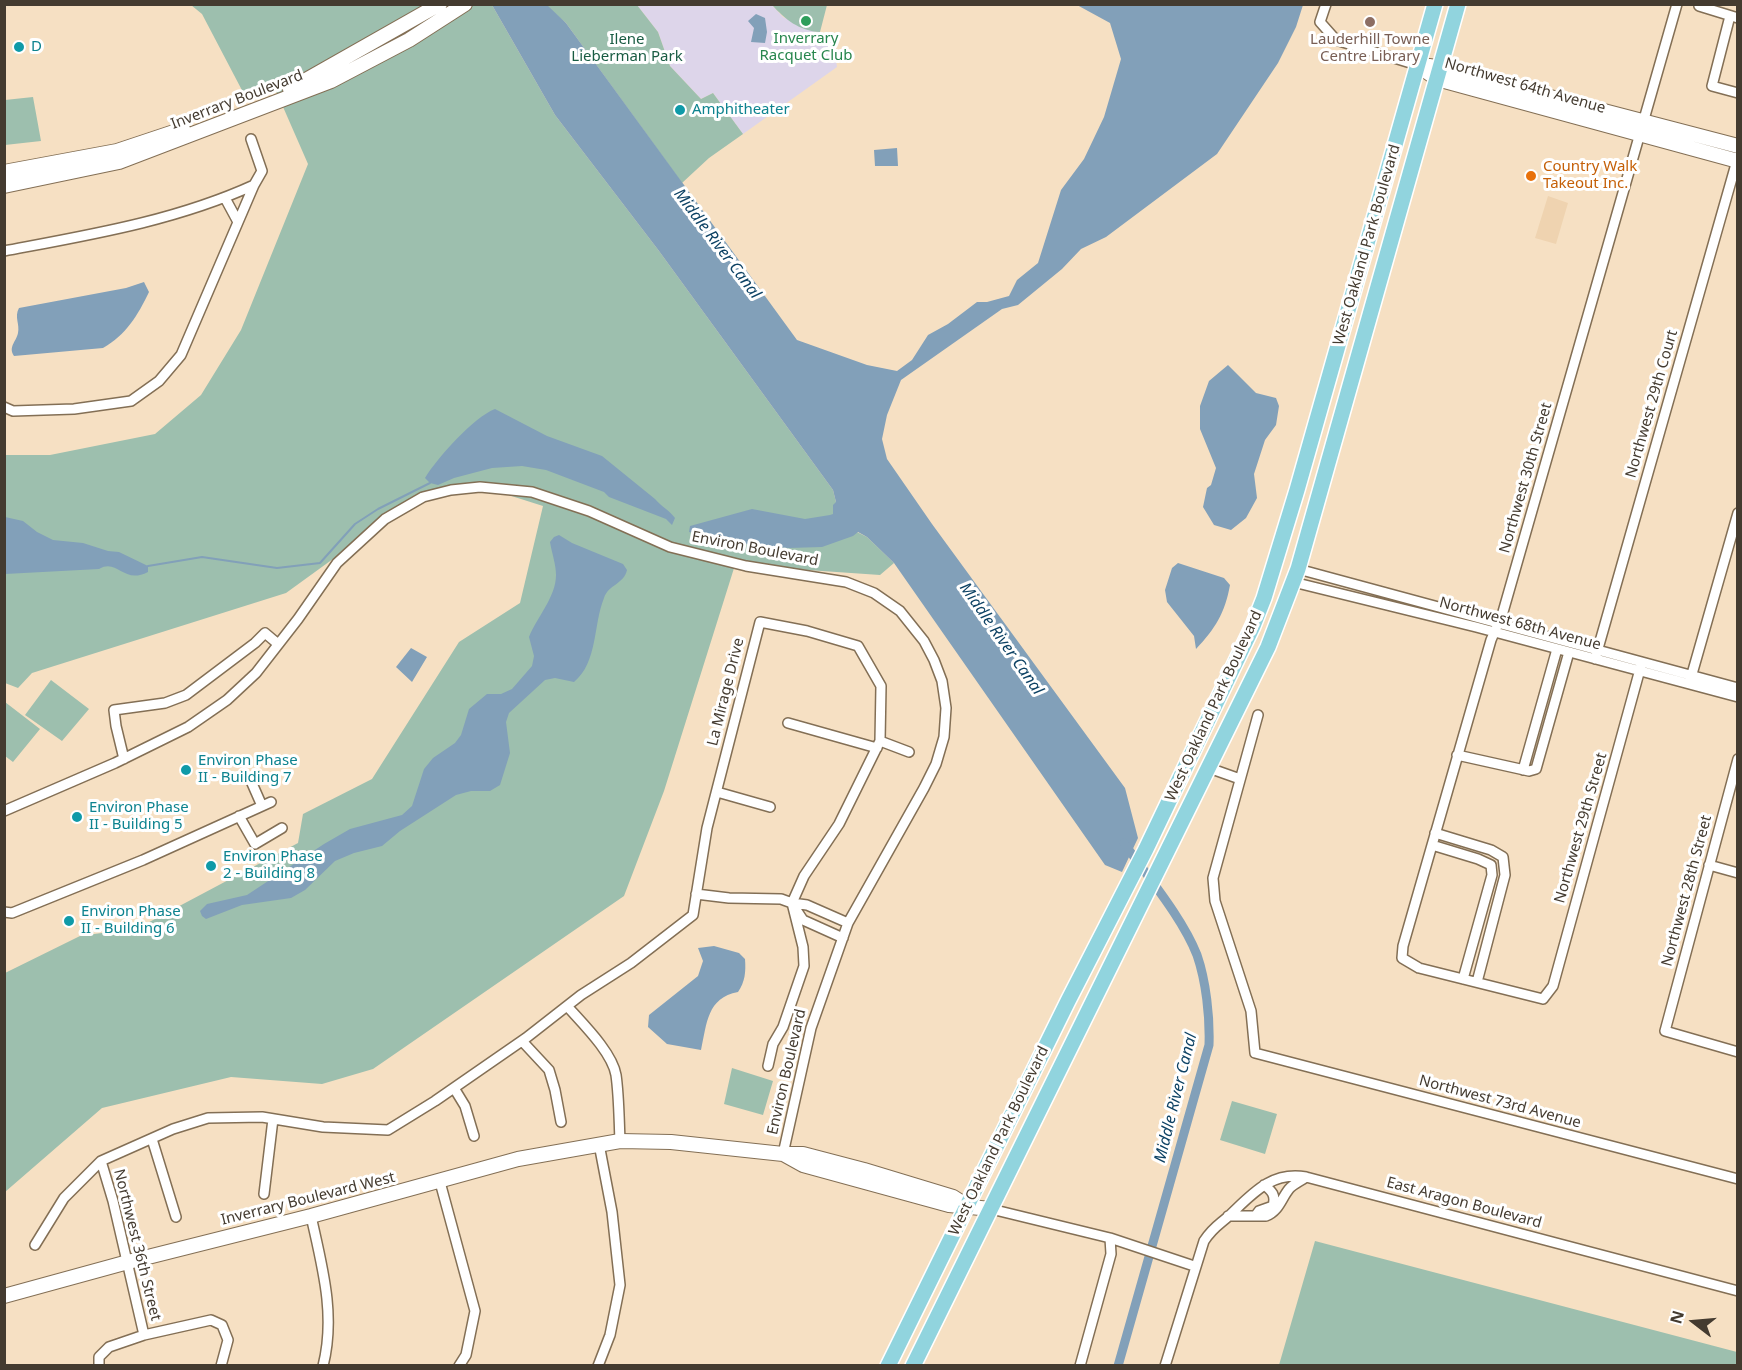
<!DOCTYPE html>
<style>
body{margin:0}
#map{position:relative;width:1742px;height:1370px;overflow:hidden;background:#f6e0c3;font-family:"Noto Sans",sans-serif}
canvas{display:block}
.frame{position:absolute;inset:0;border:6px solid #443b30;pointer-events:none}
.north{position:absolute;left:1664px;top:1292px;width:60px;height:60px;-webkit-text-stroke:4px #fff;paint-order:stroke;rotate:286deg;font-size:16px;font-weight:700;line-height:24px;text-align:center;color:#443b30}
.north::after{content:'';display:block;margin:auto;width:21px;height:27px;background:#443b30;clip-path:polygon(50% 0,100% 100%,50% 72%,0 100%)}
</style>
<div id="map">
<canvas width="1742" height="1370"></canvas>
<div class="frame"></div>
<div class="north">N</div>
</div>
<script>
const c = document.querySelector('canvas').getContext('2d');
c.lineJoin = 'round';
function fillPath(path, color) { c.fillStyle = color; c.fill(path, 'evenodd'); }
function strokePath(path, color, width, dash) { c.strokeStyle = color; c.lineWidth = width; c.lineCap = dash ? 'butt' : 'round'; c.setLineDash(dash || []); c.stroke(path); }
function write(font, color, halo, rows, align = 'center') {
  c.font = font + ' "Noto Sans",sans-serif'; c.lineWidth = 6; c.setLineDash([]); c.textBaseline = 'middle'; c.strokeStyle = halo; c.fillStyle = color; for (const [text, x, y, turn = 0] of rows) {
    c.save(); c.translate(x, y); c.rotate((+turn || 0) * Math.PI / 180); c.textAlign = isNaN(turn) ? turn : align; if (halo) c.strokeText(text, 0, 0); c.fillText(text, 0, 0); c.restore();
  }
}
fillPath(new Path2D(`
 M637 5H772L783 17 812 31 820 32 822 36H833L837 67 743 134 713 93 701 99 670 66 658 32Z`), '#ddd5ea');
fillPath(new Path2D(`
 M1548 196 1568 203 1556 244 1535 238Z`), '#efd3b0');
fillPath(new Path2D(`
 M191 5H492L555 115 659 251 833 490 836 502 857 532 867 537 894 563 880 575 735 565 664 791 624 896 373 1069 322 1084 231 1077 102 1108 5 1192V973L80 936 138 928 298 843 303 814 372 779 459 642 520 603 543 506 502 493H424L286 593 32 673 18 688 5 683 4 455H50L155 434 201 395 241 330 308 164 273 84 245 96 202 14Z
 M545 5H637L658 32 670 66 701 99 713 93 743 134 709 158 682 183 566 23Z
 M772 5H827L820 32C799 31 785 19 772 5Z
 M33 97 41 141 5 145V100Z
 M51 680 89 709 62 741 25 715Z
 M5 702 40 729 13 762 5 756Z
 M732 1068 773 1081 763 1115 724 1104Z
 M1232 1101 1277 1114 1265 1154 1220 1140Z
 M1315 1241 1737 1352V1365H1279Z`), '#9dbfae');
fillPath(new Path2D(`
 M492 5H547L566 23 797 340 867 365 897 371 912 360 928 335 948 324 977 302H987L1009 296 1017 280 1038 263 1061 190 1084 159 1104 117 1121 59 1110 23 1077 5H1303L1296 27 1278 63 1217 154 1106 237 1081 249 1062 269 1018 305 1002 309 901 380 887 415 882 439 887 459 932 524 1125 788 1138 838 1122 872 1105 865 894 563 867 537 858 532 853 536 822 547 789 548 755 546 689 532 690 526 752 509 805 519 830 515 833 514V505L836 502 833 490 659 251 555 115Z
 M756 14 765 18 767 32 765 43 751 42 754 28 748 21Z
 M897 148 898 166H875L874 150Z
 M144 282 149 292C138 315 126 335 103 348L14 356C8 347 16 342 18 333 20 324 14 317 19 308L126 288Z
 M1228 365 1256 393 1276 398 1279 406 1276 425 1265 440 1254 474 1257 498 1246 518 1231 530 1214 525 1203 507 1207 488 1211 485 1216 468 1200 429V406L1209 381Z
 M495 409 547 436 602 456 655 499C662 507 669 510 675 518L672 525 666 519 609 497 604 492 546 470 522 466 492 468 454 478 438 485 430 483 425 478C437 458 474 417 495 409Z
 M5 517 23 521 37 532 53 540 83 543 108 551 119 552 148 566V572C123 585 118 558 99 569L5 574Z
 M559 535 572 543 623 564 627 570C624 584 608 585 604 598 593 625 598 662 574 682L555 678 545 680 509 713 506 722 510 753 500 785 490 791H471L456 795 400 831 382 846 354 853 335 861 305 890 291 898 242 905 206 919 202 916 200 911 207 904 247 895 324 844 350 829 402 815 412 806 424 769 433 758 455 743 461 735 469 709 487 694H501L512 689 532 666 534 656 529 637C537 617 556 597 556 575 556 564 552 554 550 542L554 537Z
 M1178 563 1224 578 1230 585C1225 613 1215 629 1196 649L1194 636 1167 602 1165 590 1172 568Z
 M411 648 427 657 412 682 396 667Z
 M714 946 739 953 745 959C746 972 745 982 738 992 707 998 707 1023 701 1050L667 1044 648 1027 649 1015 698 976 703 961 698 948Z`), '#82a0b9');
strokePath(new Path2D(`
 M148 566 202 557 277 568 320 563 355 524 378 509 430 483`), '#82a0b9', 2);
strokePath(new Path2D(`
 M1118 1366 1209 1045C1210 1017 1206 981 1197 955 1182 917 1147 876 1124 843`), '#82a0b9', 9);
const street = new Path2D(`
 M1326 4 1320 22 1336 40 1417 65
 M1699 6 1738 18
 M1730 16 1712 86 1738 93
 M225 198 238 222
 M4 251C89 235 175 221 254 185
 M4 407 13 411 74 409 131 401 159 381 181 355 254 185 262 171 251 139
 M1298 569 1738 688
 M1293 582 1476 627 1738 697
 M1595 659 1738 157
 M1642 662 1553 986 1543 999 1419 968 1402 958 1403 946 1491 640 1503 612 1677 4
 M1690 681 1738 513
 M1258 715 1213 878 1215 901 1251 1011 1255 1053 1738 1179
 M788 723 877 748
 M880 741 909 752
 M1457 755 1529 771 1536 769 1569 652
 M124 759 116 726 114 710 165 703 186 695 255 643 265 633 278 644
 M1738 759 1665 1031 1738 1052
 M1209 768 1240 779
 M1523 770 1557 649
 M251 781 262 806
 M717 792 770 807
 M4 811 115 763 188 727 227 700 256 673 298 619 337 563 385 519 423 497 451 490 480 487 532 492 589 511 670 547 746 566 846 582 874 593 900 611 924 641 934 660 942 681 946 708 944 737 936 764 924 788 848 923 811 1028 783 1154
 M239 816 255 844 282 828
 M1435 833 1491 850 1503 857 1505 875 1477 982
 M1432 845 1478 859 1491 865 1492 875 1463 979
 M1709 865 1738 873
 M696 894 729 898 781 899 792 903 807 905 848 923
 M795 908 803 920 843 938
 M4 912 12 913 143 860 271 802
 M567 1006C582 1023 612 1052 616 1075 619 1096 619 1119 620 1141
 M522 1041 549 1070 555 1090 561 1122
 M454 1088 465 1106 474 1136
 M152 1139 176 1217
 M101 1161 113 1201 144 1335
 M440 1182 475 1311 466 1355 459 1366
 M264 1194 273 1119
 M991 1209 1110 1238 1194 1266
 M1256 1215 1259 1211 1273 1206C1276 1195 1272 1191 1264 1185
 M311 1216C322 1266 336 1315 323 1366
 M1228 1216H1266C1279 1211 1281 1199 1289 1189 1293 1184 1301 1181 1306 1177
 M35 1245 64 1198 101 1161 173 1129 208 1118 262 1117 323 1127 388 1130 435 1101 526 1038 581 995 631 963 693 915 707 828 760 622 807 631 858 646 881 686 880 741 839 824 804 876 792 903 803 947 804 966 783 1027 773 1044 768 1066
 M99 1366V1357L109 1347 144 1335 211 1320 222 1325 228 1340 221 1366
 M598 1366 610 1335 620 1285 612 1212 599 1144
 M1080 1366 1111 1254 1110 1238
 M1165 1366 1204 1241C1213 1227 1219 1225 1230 1215 1253 1193 1272 1171 1306 1177L1738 1291`);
const secondary = new Path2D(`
 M1417 65 1437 79 1738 161
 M1429 66 1455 70 1531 92 1738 146
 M290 89 440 4
 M4 172 117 151 183 129
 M4 186 119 162 331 81 409 40 465 4
 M785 1155 803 1165 949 1205 991 1209
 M4 1296 128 1262 311 1216 518 1159 620 1141 671 1142 783 1154H803L864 1170 953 1197 967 1206`);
const primary = new Path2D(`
 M888 1366 1068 1001 1146 849 1253 626 1264 598 1297 490 1435 4
 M913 1366 1268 647 1298 569 1458 4`);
strokePath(street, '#836f55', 12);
strokePath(secondary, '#836f55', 16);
strokePath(primary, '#fff', 18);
strokePath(street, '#fff', 9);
strokePath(secondary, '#fff', 14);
strokePath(primary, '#91d4de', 15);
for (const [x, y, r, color] of [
 [806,21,6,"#2e9e5b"],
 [1370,22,6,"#8d6e63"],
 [19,47,6,"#0f9aa8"],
 [680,110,6,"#0f9aa8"],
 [1531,176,6,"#e8710a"],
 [186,770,6,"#0f9aa8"],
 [77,817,6,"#0f9aa8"],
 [211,866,6,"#0f9aa8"],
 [69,921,6,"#0f9aa8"]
]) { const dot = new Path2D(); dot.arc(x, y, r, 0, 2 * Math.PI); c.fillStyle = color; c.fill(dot); strokePath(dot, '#fff', 2); }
write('15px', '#27864d', '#fff', [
 ["Inverrary",806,39],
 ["Racquet Club",806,56]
]);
write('15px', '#195c43', '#fff', [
 ["Ilene",627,40],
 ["Lieberman Park",627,57]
]);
write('15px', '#785e54', '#fff', [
 ["Lauderhill Towne",1370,40],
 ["Centre Library",1370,57]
]);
write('15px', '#0d838f', '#fff', [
 ["D",31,47],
 ["Amphitheater",692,110],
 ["Environ Phase",198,761],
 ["II - Building 7",198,778],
 ["Environ Phase",89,808],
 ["II - Building 5",89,825],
 ["Environ Phase",223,857],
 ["2 - Building 8",223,874],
 ["Environ Phase",81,912],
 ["II - Building 6",81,929]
], 'left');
write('15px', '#443b30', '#fff', [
 ["Northwest 64th Avenue",1525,86,16],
 ["Inverrary Boulevard",237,100,-21],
 ["West Oakland Park Boulevard",1367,245,-74],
 ["Northwest 29th Court",1652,404,-74],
 ["Northwest 30th Street",1526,478,-74],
 ["Environ Boulevard",755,549,11],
 ["Northwest 68th Avenue",1520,624,15],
 ["La Mirage Drive",726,692,-76],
 ["West Oakland Park Boulevard",1214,706,-65],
 ["Northwest 29th Street",1581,828,-74],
 ["Northwest 28th Street",1687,891,-75],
 ["Environ Boulevard",787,1072,-77],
 ["Northwest 73rd Avenue",1500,1102,15],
 ["West Oakland Park Boulevard",999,1141,-64],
 ["Inverrary Boulevard West",308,1199,-14],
 ["East Aragon Boulevard",1464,1203,15],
 ["Northwest 36th Street",137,1245,76]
]);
write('15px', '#c56008', '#fff', [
 ["Country Walk",1543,167],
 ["Takeout Inc.",1543,184]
], 'left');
write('italic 16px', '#0d4264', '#fff', [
 ["Middle River Canal",717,244,53],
 ["Middle River Canal",1001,639,55],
 ["Middle River Canal",1176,1098,-76]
]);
</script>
